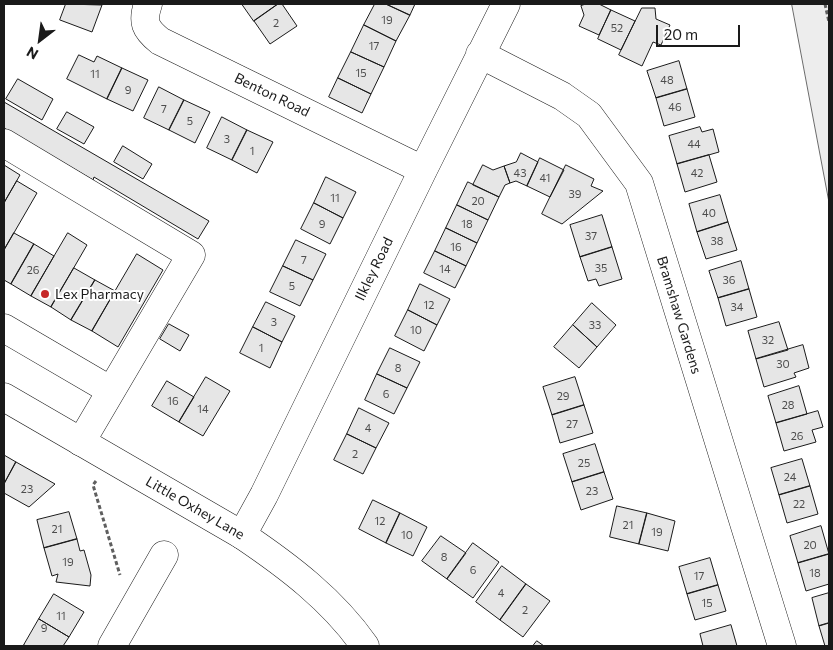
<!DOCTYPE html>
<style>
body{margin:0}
#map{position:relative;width:833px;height:650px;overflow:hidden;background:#fff;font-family:Commissioner,sans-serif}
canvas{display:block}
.frame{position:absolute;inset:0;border:5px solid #1a1a1a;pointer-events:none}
.north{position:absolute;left:15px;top:15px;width:50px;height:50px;-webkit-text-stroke:4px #fff;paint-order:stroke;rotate:210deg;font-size:14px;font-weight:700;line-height:20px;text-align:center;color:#1a1a1a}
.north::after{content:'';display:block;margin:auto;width:18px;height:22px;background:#1a1a1a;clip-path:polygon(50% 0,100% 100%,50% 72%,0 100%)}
.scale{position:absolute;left:656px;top:25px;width:84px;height:22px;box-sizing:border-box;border:2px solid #1a1a1a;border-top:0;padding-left:6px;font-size:15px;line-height:18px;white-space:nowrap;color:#1a1a1a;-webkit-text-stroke:4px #fff;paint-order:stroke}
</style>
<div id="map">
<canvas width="833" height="650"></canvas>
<div class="frame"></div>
<div class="north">N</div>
<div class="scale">20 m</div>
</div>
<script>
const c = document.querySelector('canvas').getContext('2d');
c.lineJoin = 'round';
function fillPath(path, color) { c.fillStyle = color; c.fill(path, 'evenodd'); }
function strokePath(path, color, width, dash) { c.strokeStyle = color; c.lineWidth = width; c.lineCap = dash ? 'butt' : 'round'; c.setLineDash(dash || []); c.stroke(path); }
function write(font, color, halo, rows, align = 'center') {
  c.font = font + ' Commissioner,sans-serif'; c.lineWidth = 4; c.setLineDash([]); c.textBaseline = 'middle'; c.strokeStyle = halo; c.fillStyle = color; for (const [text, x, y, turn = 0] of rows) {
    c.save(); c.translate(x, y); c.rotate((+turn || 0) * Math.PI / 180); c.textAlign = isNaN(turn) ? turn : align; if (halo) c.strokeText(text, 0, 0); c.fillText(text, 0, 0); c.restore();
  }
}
const built = new Path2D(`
 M792 4H829V202Z`);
fillPath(built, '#ededed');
strokePath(built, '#6a6a6a', 1);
const building = new Path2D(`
 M66 4 102 5 92 32 60 20Z
 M242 4H278L254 21Z
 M278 4H282L297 26 270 44 254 21Z
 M375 4H386L410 15 396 41 364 25Z
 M386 4H415L410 15Z
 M586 4H599L611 10 599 35 579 26 584 15 581 6Z
 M642 8H655L656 19 670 25 661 45 653 42 642 66 619 55Z
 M611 10 635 21 621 50 598 39Z
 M364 25 396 41 384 67 351 52Z
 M351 52 384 67 371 94 338 78Z
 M79 55 94 62 97 56 122 68 107 99 67 79Z
 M679 61 687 89 656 98 647 71Z
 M122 68 148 80 133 111 107 99Z
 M338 78 371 94 362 113 329 97Z
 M18 79 53 99 42 120 6 99Z
 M159 87 184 100 169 130 144 118Z
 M687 89 695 117 664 126 656 98Z
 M184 100 210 112 195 143 169 130Z
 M4 102 209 221 198 239 94 177 93 180 4 128Z
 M67 112 94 127 84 144 57 129Z
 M222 117 247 130 232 160 207 148Z
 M700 127 702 132 713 129 719 152 677 164 669 136Z
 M247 130 273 142 257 173 232 160Z
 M123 146 152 164 143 179 114 162Z
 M521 153 538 162 527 186 516 181 510 183 504 166 516 162Z
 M709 155 717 182 685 192 677 164Z
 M540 158 564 170 550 197 527 186Z
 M4 165 20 175 4 203Z
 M483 165 493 170 504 166 510 183 505 185 499 197 473 185Z
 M566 165 594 179 591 186 603 191 562 224 542 214Z
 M326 177 356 192 343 218 314 203Z
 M17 181 37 193 4 250V203Z
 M468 182 499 197 488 220 457 205Z
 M720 195 728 222 697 232 689 204Z
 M314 203 343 218 330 244 301 229Z
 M457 205 488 220 477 243 446 228Z
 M602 215 612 247 580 257 570 225Z
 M728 222 737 250 706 259 697 232Z
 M446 228 477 243 466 266 435 251Z
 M14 233 34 244 11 284 4 280V250Z
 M68 233 87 245 51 307 31 296Z
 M296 240 326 254 313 280 283 266Z
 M34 244 54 256 31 296 11 284Z
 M612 247 622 279 599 286 596 279 588 281 580 257Z
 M435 251 466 266 455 288 424 273Z
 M137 254 163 270 118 347 92 331Z
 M741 261 749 289 718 298 709 271Z
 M283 266 313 280 300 306 270 292Z
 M74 268 95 280 71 320 51 307Z
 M95 280 115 291 92 331 71 320Z
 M420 284 450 299 437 325 408 310Z
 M749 289 757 317 726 326 718 298Z
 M266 302 295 316 282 342 253 327Z
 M592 303 616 325 597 347 573 325Z
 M408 310 437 325 424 351 395 336Z
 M779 322 788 350 756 359 748 331Z
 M169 324 189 335 180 351 160 339Z
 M573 325 597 347 579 368 554 347Z
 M253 327 282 342 270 368 240 353Z
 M803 345 809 368 794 373 796 377 764 387 756 359Z
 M390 348 420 362 407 388 377 374Z
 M377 374 407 388 394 414 365 400Z
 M206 377 230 391 203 436 179 422Z
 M575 377 584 405 552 415 543 387Z
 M167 381 194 397 179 422 152 406Z
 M799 386 807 414 776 423 768 396Z
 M584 405 593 433 560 443 552 415Z
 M359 408 389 423 376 448 347 434Z
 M818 411 823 427 812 430 816 442 784 451 776 423Z
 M347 434 376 448 363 474 334 460Z
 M595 444 604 472 572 482 563 454Z
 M4 455 16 462 4 484Z
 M802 459 810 486 779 495 771 468Z
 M16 462 55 484 29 507 4 493V484Z
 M604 472 613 499 581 510 572 482Z
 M810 486 818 514 787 523 779 495Z
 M373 500 400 513 386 543 359 529Z
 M617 506 647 513 639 544 610 537Z
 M69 512 77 539 44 548 37 520Z
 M400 513 427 527 413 556 386 543Z
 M647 513 675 521 668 551 639 544Z
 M821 526 829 554 798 563 790 536Z
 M441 536 466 553 447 579 422 561Z
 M77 539 80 551 84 550 91 575 90 586 56 582 58 574 52 576 44 548Z
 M473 543 499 562 473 598 447 579Z
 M829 554V584L806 591 798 563Z
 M710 558 718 585 687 594 679 567Z
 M502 566 526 584 500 620 476 602Z
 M526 584 550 601 523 637 500 620Z
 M718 585 726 611 695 620 687 594Z
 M829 593V623L819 626 812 598Z
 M54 594 84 612 69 637 39 619Z
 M39 619 69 637 63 646H27L24 645Z
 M829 623V646H825L819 626Z
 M731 625 737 646H703L700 634Z
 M537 641 544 646H533Z`);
fillPath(building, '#e6e6e6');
strokePath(building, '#1a1a1a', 1);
const minor = new Path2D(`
 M148 4C142 22 145 29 160 41L423 170
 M480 54 562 96 589 115 639 183 782 646
 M4 143 191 255 81 442
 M4 328 110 390
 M242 535 264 495 423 170 506 4
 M112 646 164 555`);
const major = new Path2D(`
 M4 397 242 535C288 566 333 600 365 646`);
strokePath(minor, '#1a1a1a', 29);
strokePath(major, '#1a1a1a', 29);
strokePath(new Path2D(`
 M825 4 829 22
 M96 481 93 485 120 575`), '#5f5f5f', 3, [4, 2.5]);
strokePath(minor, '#fff', 28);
strokePath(major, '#fff', 28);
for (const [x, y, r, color] of [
 [45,294,5,"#c62828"]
]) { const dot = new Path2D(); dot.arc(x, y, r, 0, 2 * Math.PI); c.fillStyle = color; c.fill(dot); strokePath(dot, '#fff', 2); }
write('11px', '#4d4d4d', null, [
 ["19",387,20],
 ["2",276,23],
 ["52",617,28],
 ["17",374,46],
 ["15",361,73],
 ["11",95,74],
 ["48",667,80],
 ["9",128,90],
 ["46",675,107],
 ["7",164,109],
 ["5",190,121],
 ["3",227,139],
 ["44",694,144],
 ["1",252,151],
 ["43",520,173],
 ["42",697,173],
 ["41",545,178],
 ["39",575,194],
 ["11",335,198],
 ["20",478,201],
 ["40",709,213],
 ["9",322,224],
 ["18",467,224],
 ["37",591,236],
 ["38",717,241],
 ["16",456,247],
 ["7",304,260],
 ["35",601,268],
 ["14",445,269],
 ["26",33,270],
 ["36",729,280],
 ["5",292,286],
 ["12",429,305],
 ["34",737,307],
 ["3",274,322],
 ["33",595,325],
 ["10",416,330],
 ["32",768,340],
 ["1",261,348],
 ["30",783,364],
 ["8",398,368],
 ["6",386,394],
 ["29",563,396],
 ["16",173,401],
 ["28",788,405],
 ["14",203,409],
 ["27",572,424],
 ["4",368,428],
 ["26",797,436],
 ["2",355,454],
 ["25",584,463],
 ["24",790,477],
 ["23",27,489],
 ["23",592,491],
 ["22",799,504],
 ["12",380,521],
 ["21",628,525],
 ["21",57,529],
 ["19",657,532],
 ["10",407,535],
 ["20",810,545],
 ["8",444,557],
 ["19",68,562],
 ["6",473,570],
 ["18",815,573],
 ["17",699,576],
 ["4",501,593],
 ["15",707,603],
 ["2",525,610],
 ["11",61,616],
 ["9",44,628]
]);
write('14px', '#1a1a1a', '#fff', [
 ["Benton Road",272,95,26],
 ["Ilkley Road",374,269,-64],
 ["Bramshaw Gardens",679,315,73],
 ["Little Oxhey Lane",195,508,30]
]);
write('14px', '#1a1a1a', '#fff', [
 ["Lex Pharmacy",55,294]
], 'left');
</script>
